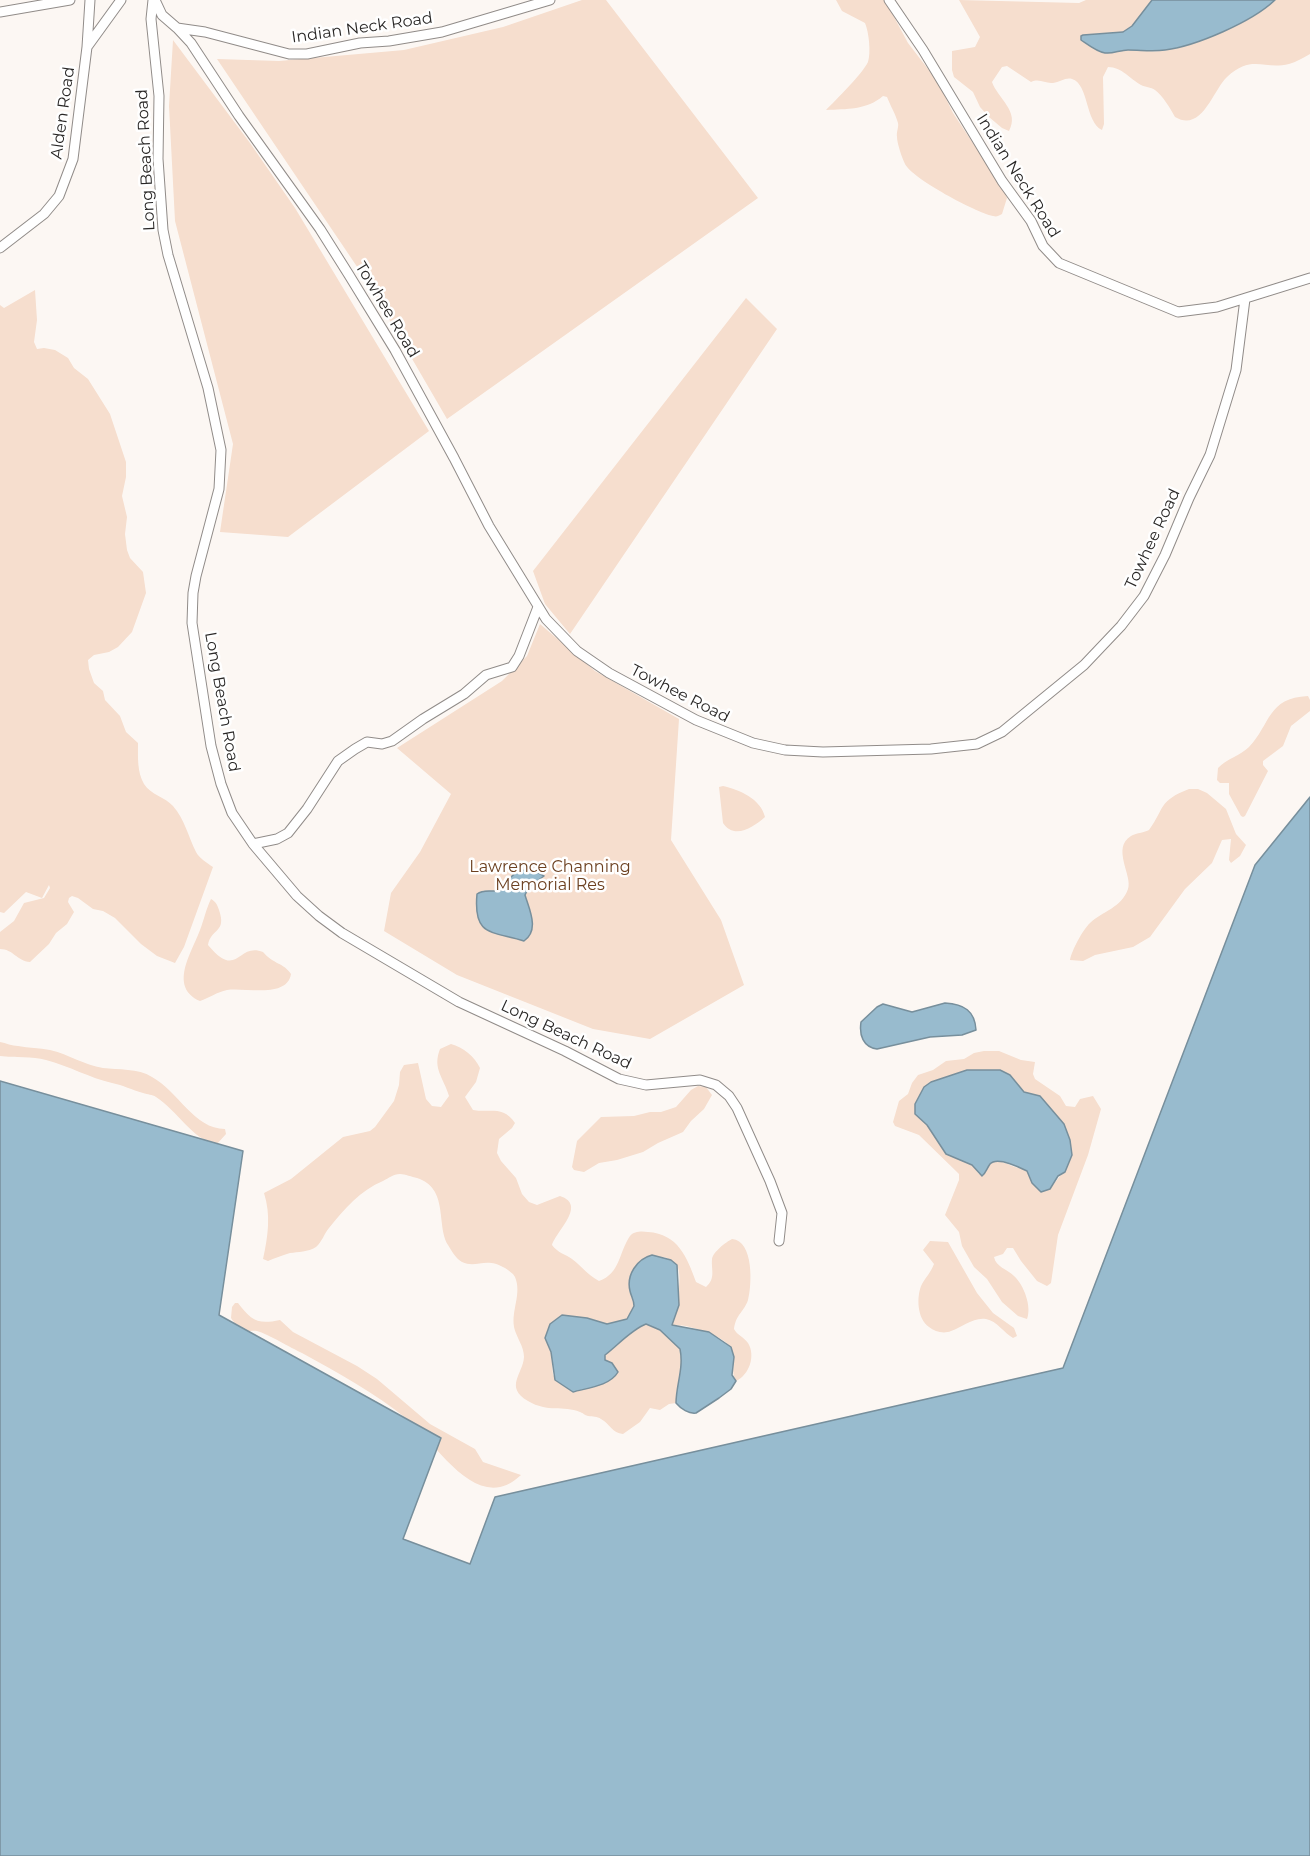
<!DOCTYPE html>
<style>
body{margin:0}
canvas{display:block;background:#fcf7f3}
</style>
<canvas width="1310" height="1856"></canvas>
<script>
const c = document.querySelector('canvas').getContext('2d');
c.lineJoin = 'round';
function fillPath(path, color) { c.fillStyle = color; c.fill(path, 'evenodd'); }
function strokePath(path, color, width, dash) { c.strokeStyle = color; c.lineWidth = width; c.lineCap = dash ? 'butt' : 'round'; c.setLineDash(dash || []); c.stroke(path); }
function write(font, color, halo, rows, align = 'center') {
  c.font = font + ' Montserrat,sans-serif'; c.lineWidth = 5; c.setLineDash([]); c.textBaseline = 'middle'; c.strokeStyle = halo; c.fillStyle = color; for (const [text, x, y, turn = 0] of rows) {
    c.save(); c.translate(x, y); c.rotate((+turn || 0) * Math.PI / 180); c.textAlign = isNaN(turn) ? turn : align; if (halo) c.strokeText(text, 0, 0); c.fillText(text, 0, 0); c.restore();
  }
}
fillPath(new Path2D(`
 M582 0H606L758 198 447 419 368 283 217 59 279 61 404 50 503 27Z
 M836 0H885L908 43 938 82 953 113 1002 187 1007 198 1002 214C998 216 997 217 993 216 975 212 913 179 905 164 902 158 897 143 897 137 896 132 899 127 898 123 896 115 890 105 887 97L883 96C867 110 846 109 826 110 835 101 863 73 868 62 871 53 869 32 865 23L842 11Z
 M959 0 1079 3 1086 0H1152L1132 26 1123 32 1083 35C1094 57 1106 50 1126 50 1140 50 1153 53 1167 50 1202 44 1234 25 1265 9L1275 0H1310V54C1303 58 1296 62 1289 64 1263 70 1252 54 1227 77 1213 90 1202 133 1175 117 1170 108 1163 96 1155 90 1151 87 1145 87 1141 85 1130 79 1122 67 1108 67L1103 77 1104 124 1102 130C1085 122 1089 84 1072 79 1066 77 1060 82 1053 83 1045 84 1040 78 1031 82L1007 66 1002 67 992 82C998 99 1020 111 1009 131L1002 128 989 117 980 107 973 92 954 77 952 70V51L975 47 980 37Z
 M173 40 250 143 295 208 429 431 288 537 220 532 233 444 175 221 169 106Z
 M35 290 37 320 34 342 37 349 44 348 55 350 68 358 74 368 88 379 110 414 126 462V477L122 496 127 517 125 534 127 550 130 558 143 572 146 593 132 632 118 647 109 652 94 655 88 660 89 669 94 683 103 691 105 700 120 716 126 732 138 743C138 757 137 772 144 784 151 795 165 797 173 806 185 820 188 836 196 852 199 858 207 863 213 867L184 947 175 963 157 956 141 944 115 918 103 911 93 909 78 898 72 896 69 898 68 902 74 912 67 924 56 933 49 944 30 962C17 961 13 949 0 949V932L14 921 24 903 44 898 50 888 49 885 42 898 26 892 4 913 0 912V305L4 308Z
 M746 298 777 329 570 634 545 604 533 571Z
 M540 624 595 671 679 719 671 840 721 920 744 985 650 1039 593 1029 457 975 384 931 391 893 420 852 451 794 397 748 502 681 527 656Z
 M1308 696 1310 700V711L1291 726 1283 746 1263 761V765L1268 771 1245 816 1243 817 1241 816 1229 794V783H1220L1217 780 1218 768C1226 759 1240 756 1249 747 1271 724 1267 698 1308 696Z
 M723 786C740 790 761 799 765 817 754 827 734 840 723 823L719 787Z
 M1189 789H1198L1207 793 1226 809 1236 834 1246 845 1240 856 1231 863 1229 860 1231 839 1222 840 1212 863 1185 889 1150 937 1133 947 1095 955 1083 961 1070 960C1072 950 1082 931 1090 923 1103 911 1121 908 1128 889 1133 876 1111 848 1131 836 1136 833 1143 833 1149 830 1165 808 1158 801 1189 789Z
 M211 899C216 902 217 904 219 910 227 933 211 928 208 945 238 981 237 942 263 952 273 964 284 963 291 974 287 999 244 987 227 990 217 992 209 998 200 1001 168 987 192 952 200 930 204 920 206 909 211 899Z
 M0 1042C6 1043 12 1046 18 1046 29 1048 39 1048 50 1050 68 1054 84 1065 103 1068 118 1070 138 1068 152 1077 178 1091 194 1129 225 1129L226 1134 217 1144C193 1141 177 1110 156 1097 152 1094 148 1095 143 1093 132 1090 123 1085 112 1083 90 1078 69 1066 46 1060 32 1056 15 1058 0 1056Z
 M451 1044C463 1047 475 1057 480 1068L476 1082 465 1097 473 1110C490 1113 503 1105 515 1123L512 1128 499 1139 497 1153 501 1161 516 1178 522 1194 529 1202 537 1205 560 1196C587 1205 557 1230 552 1245 558 1253 565 1254 572 1259 582 1266 586 1274 599 1281 620 1274 619 1252 630 1236 634 1231 642 1231 648 1232 678 1234 687 1257 696 1282L706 1287C716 1278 711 1270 712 1259 713 1252 726 1242 732 1239 754 1241 752 1285 748 1300 744 1312 736 1314 734 1329 737 1335 744 1337 748 1343 756 1356 749 1375 736 1381 730 1371 736 1363 733 1353 729 1337 701 1330 686 1326 681 1325 677 1326 672 1325 674 1310 684 1280 677 1265 674 1261 669 1259 664 1257L630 1291 634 1306 627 1319 607 1324 587 1318 545 1338 551 1352 553 1375 573 1392 606 1383 612 1363 605 1360V1355L635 1329 645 1324 660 1330 680 1349C684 1368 676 1385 676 1403L669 1404 660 1410 650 1408 640 1422 623 1434C612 1433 610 1424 601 1419 597 1416 593 1417 588 1416 584 1415 585 1414 580 1412 563 1405 548 1413 528 1401 504 1387 523 1374 524 1357 524 1346 516 1337 514 1327 511 1310 522 1294 515 1277 513 1273 509 1271 505 1268 485 1256 477 1269 462 1262 456 1259 451 1250 448 1245 436 1225 449 1188 417 1178 412 1177 405 1174 400 1174 393 1174 389 1178 383 1181 361 1190 344 1209 329 1228 324 1234 322 1242 316 1247 308 1252 298 1252 290 1253 283 1255 275 1258 268 1261L263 1259C268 1236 271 1215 264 1193L291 1179 343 1137 370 1131 375 1127 394 1101 399 1085 400 1072 404 1065 418 1063 426 1099 432 1106 441 1107 449 1096C444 1078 432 1069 440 1049Z
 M984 1051H999L1021 1060 1035 1062 1033 1074 1035 1079 1060 1096 1066 1106 1075 1107 1080 1099 1093 1096 1101 1109 1088 1155 1058 1235 1051 1283 1047 1286 1037 1281 1021 1261 1013 1248H1007L1003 1254 994 1257C996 1267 1007 1269 1014 1276 1024 1285 1032 1307 1027 1319L1018 1316 1002 1302 987 1279 974 1267 962 1246 959 1232 945 1215 959 1180V1174L919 1135 895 1126 893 1122 899 1101 908 1094 912 1083 918 1075 933 1070 946 1061 964 1059 974 1053ZM967 1070 1010 1075 1024 1092 1040 1096 1064 1124 1067 1167 1050 1189 1032 1183 1027 1171C1022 1168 1017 1168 1012 1166 995 1159 994 1157 984 1174H979L972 1165 946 1154 927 1125 915 1114 924 1087 931 1082Z
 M698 1086 706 1087 712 1095 704 1109 691 1121 683 1132 658 1143 643 1152 617 1160 599 1163 584 1172 574 1170 572 1167 577 1141 601 1117 634 1116 650 1112H661L676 1107 691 1090Z
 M930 1241 948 1242 977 1293 993 1313 1014 1328 1017 1336 1013 1338C1004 1333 997 1321 986 1319 973 1317 963 1327 951 1331 944 1334 935 1332 929 1327 917 1319 916 1296 922 1284 926 1277 931 1272 934 1264L923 1250Z
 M235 1303H238C251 1320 257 1325 280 1320L293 1332 357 1366 377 1379 430 1424 475 1449 483 1462 521 1475C477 1517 437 1443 407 1419 375 1393 338 1373 302 1353 291 1348 268 1334 257 1331 253 1330 247 1332 243 1331 238 1330 234 1322 231 1318L232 1307Z`), '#f6dece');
const water = new Path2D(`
 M1152 0H1275C1252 22 1196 46 1165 50 1153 52 1141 50 1128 50 1120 50 1113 54 1105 53 1097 52 1087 44 1081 40V36L1083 35 1123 32 1132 26Z
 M1310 797V1856H0V1081L243 1151 219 1315 441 1438 403 1539 470 1564 495 1497 1063 1368 1255 865Z
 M532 869 544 876 529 887 525 895C529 909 540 930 524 941 492 931 473 937 477 894 486 887 498 895 506 888 510 884 507 883 510 879 514 871 524 870 532 869Z
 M945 1003C964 1004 975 1011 976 1030L962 1035 930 1037 877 1049C863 1047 859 1035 861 1022L877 1007 883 1004 912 1012Z
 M967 1070H1000L1010 1075 1024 1092 1040 1096 1064 1124 1070 1140 1072 1155 1065 1172 1058 1176 1050 1189 1041 1192 1032 1183 1027 1171C1019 1167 997 1156 990 1164 987 1168 986 1173 982 1176L972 1165 946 1154 927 1125 915 1114V1104L924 1087 931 1082Z
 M652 1255 671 1260 677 1265 679 1305 672 1325 709 1332 731 1347 734 1357 732 1375 736 1381 731 1389 719 1398 696 1413C689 1414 681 1409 676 1403 676 1385 684 1368 680 1349L660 1330 646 1324C631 1330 618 1345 605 1355V1360L612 1363 618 1372C610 1386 587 1388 573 1392L555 1380 551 1352 545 1338 550 1324 562 1315 587 1318 607 1324 627 1319 634 1306C634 1300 631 1296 630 1291 626 1275 637 1259 652 1255Z`);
fillPath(water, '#98bbce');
strokePath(water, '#778f9c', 1.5);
const minor = new Path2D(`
 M153 0 151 19 159 96 158 159 163 230 168 255 208 388 221 450 219 489 196 576 193 593 192 623 211 746 221 784 232 813 253 844 297 896 319 916 342 933 459 1002 565 1051 619 1079 646 1085 700 1080 716 1085 729 1096 737 1108 770 1181 782 1213 779 1241
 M155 0 162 15 177 28 205 32 289 54H307L360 43 389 41 442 32 550 0
 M889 0 923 50 1002 181 1031 221 1043 246 1059 263 1178 312 1217 307 1310 278
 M0 12 70 0
 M177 28 191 43 239 116 320 229 349 275 395 350 454 458 489 526 546 619 577 651 609 673 696 720 753 743 785 750 823 752 931 749 977 744 1002 732 1084 665 1121 626 1144 596 1165 555 1189 498 1210 455 1236 370 1245 299
 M87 47 90 0
 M0 248 44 214 59 196 73 159 87 47 121 0
 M253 844 277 839 288 833 307 809 338 761 355 749 367 742 382 744 392 741 423 719 464 694 486 675 512 667 519 656 538 607`);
strokePath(minor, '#918c89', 11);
strokePath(minor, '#fff', 9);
write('16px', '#292726', '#fff', [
 ["Indian Neck Road",362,28,-8],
 ["Alden Road",63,113,-82],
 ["Long Beach Road",146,160,-93],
 ["Indian Neck Road",1018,176,58],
 ["Towhee Road",387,310,59],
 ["Towhee Road",1153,539,-65],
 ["Towhee Road",680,694,27],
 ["Long Beach Road",222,702,80],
 ["Long Beach Road",566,1035,25]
]);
write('16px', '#6c4020', '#fff', [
 ["Lawrence Channing",550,867],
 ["Memorial Res",550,885]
]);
</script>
